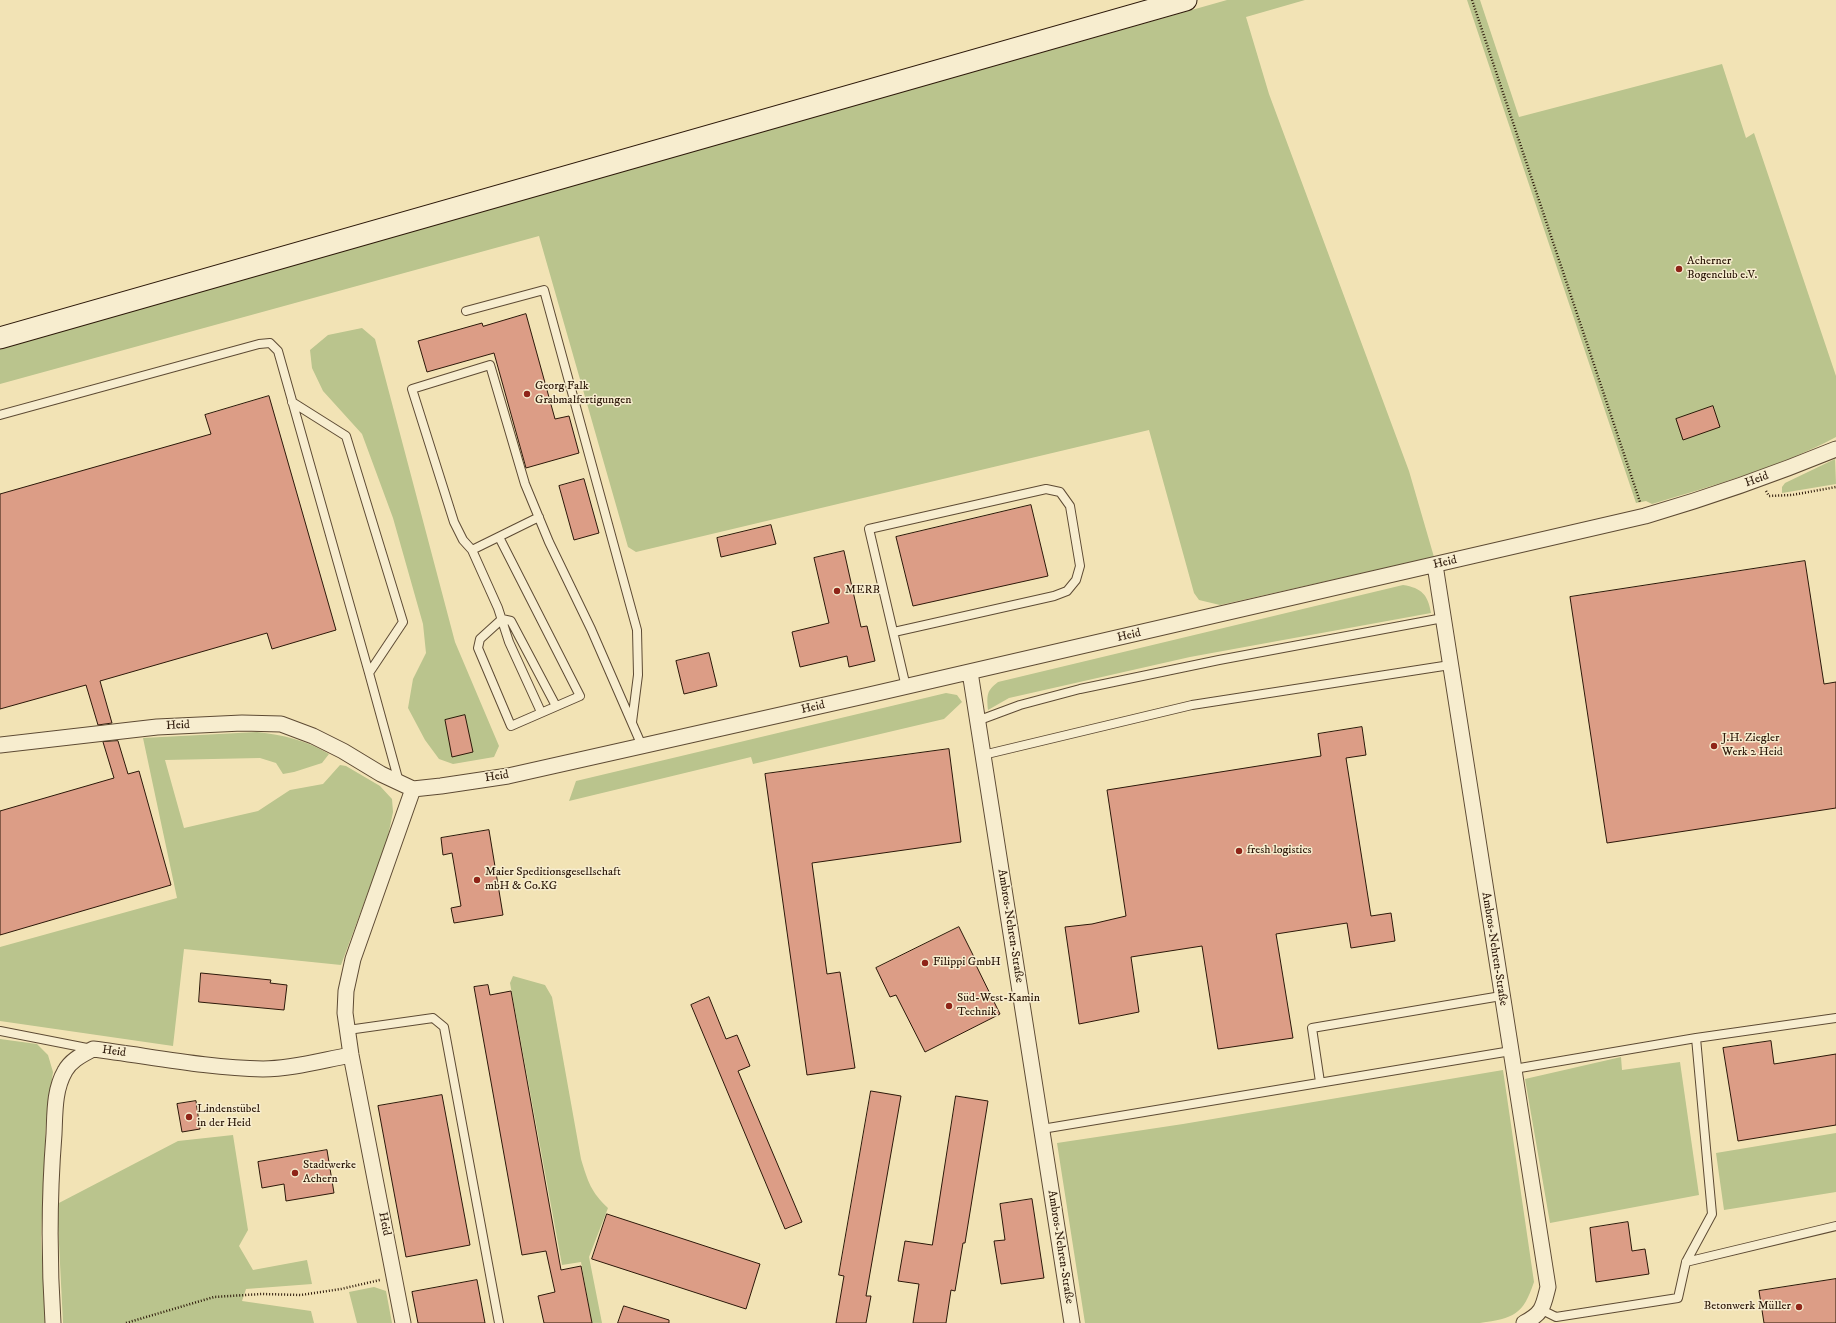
<!DOCTYPE html>
<meta charset="utf-8">
<style>
body{margin:0}
canvas{display:block;background:#f2e3b5}
</style>
<canvas width="1836" height="1323"></canvas>
<script>
const c = document.querySelector('canvas').getContext('2d');
c.lineJoin = 'round';
function fillPath(path, color) { c.fillStyle = color; c.fill(path, 'evenodd'); }
function strokePath(path, color, width, dash) { c.strokeStyle = color; c.lineWidth = width; c.lineCap = dash ? 'butt' : 'round'; c.setLineDash(dash || []); c.stroke(path); }
function write(font, color, halo, rows, align = 'center') {
  c.font = font + ' "IM FELL DW Pica",serif'; c.lineWidth = 3; c.setLineDash([]); c.textBaseline = 'middle'; c.strokeStyle = halo; c.fillStyle = color; for (const [text, x, y, turn = 0] of rows) {
    c.save(); c.translate(x, y); c.rotate((+turn || 0) * Math.PI / 180); c.textAlign = isNaN(turn) ? turn : align; if (halo) c.strokeText(text, 0, 0); c.fillText(text, 0, 0); c.restore();
  }
}
fillPath(new Path2D(`
 M1227 0H1305L1246 17 1269 94 1409 471 1434 557 1220 605 1199 600 1194 593 1149 430 636 552 628 547 539 236 0 384V348Z
 M1467 0H1480L1519 117 1722 64 1746 138 1754 133 1836 376V437C1778 468 1714 485 1652 504L1646 501 1636 503Z
 M362 328 375 339 455 642 499 746 494 757 453 764 439 759 425 740 408 708 413 679 426 653 423 624 393 518 362 434 323 391 312 368 310 350 328 335Z
 M1835 459 1836 484 1782 493V487L1785 483Z
 M1403 585C1422 588 1428 595 1431 613L1190 657 1009 698 988 710C987 696 986 691 998 682Z
 M946 693 957 695 962 702 944 719 753 764 751 757 569 801 576 781Z
 M257 732C283 735 306 740 329 754L322 763 294 772 283 774 276 763 260 758 165 760 184 828 258 811 290 790 323 784 340 765 346 766 380 786 392 799 393 812 387 841 341 965 184 949 173 1046 0 1021V947L177 898 143 738Z
 M513 976 545 985 552 997 581 1159C588 1182 591 1192 608 1208L589 1257 602 1323H592L581 1262 562 1265 510 983Z
 M0 1039 37 1044 48 1055 53 1072 46 1121 41 1238 45 1323H0Z
 M1621 1057 1622 1070 1680 1062 1699 1195 1550 1223 1525 1079Z
 M1503 1070 1534 1282C1523 1315 1514 1318 1480 1323H1085L1057 1143 1183 1124Z
 M1836 1133V1192L1724 1210 1716 1153Z
 M233 1135 248 1230 239 1246 253 1270 307 1260 312 1284 246 1289 242 1301 311 1311 314 1323H63L57 1204 178 1141Z
 M374 1287 386 1291 392 1323H357L349 1292Z`), '#bac48d');
const building = new Path2D(`
 M526 314 555 419 569 416 579 453 526 468 494 353 427 372 418 341 482 323 483 326Z
 M269 396 336 630 272 649 267 633 100 681 112 723 98 725 86 685 0 709V494L211 434 205 415Z
 M1713 406 1720 427 1683 440 1676 419Z
 M584 479 599 533 574 540 559 486Z
 M1031 505 1048 576 913 606 896 537Z
 M771 525 776 544 721 557 717 538Z
 M844 551 861 627 867 626 875 661 849 667 847 656 800 667 792 632 829 623 814 558Z
 M1805 561 1824 684 1836 682V808L1607 843 1570 597Z
 M709 653 717 686 684 694 676 661Z
 M465 715 473 752 452 757 445 720Z
 M1362 727 1366 755 1346 758 1371 916 1391 913 1395 941 1351 948 1347 923 1276 934 1293 1038 1218 1049 1202 946 1131 957 1139 1012 1079 1024 1065 927 1092 924 1126 916 1107 790 1321 756 1318 734Z
 M118 741 128 774 139 771 171 885 0 935V811L114 778 103 742Z
 M949 749 961 842 812 863 827 974 840 972 855 1068 807 1075 765 774Z
 M489 830 503 915 454 923 451 908 461 906 452 853 443 855 441 838Z
 M959 927 974 957H972L1000 1014 925 1052 896 995 890 997 876 968Z
 M201 973 271 980 270 983 287 985 284 1010 199 1002Z
 M488 985 490 995 511 991 561 1270 581 1266 592 1323H544L538 1296 555 1292 546 1251 522 1255 474 987Z
 M709 997 726 1039 737 1035 750 1066 738 1071 802 1222 785 1229 691 1005Z
 M1771 1041 1774 1064 1836 1054V1125L1738 1141 1723 1048Z
 M871 1091 901 1096 866 1296H871L866 1323H836L844 1276 839 1275Z
 M442 1095 470 1245 406 1257 378 1106Z
 M956 1096 988 1101 965 1243H963L955 1291 951 1290 946 1323H913L919 1284 898 1281 905 1241 932 1245Z
 M196 1101 200 1129 182 1132 177 1104Z
 M327 1150 334 1193 286 1201 284 1184 262 1188 258 1162Z
 M1032 1199 1044 1278 1001 1284 994 1241 1005 1240 1000 1204Z
 M607 1214 760 1264 746 1309 592 1259Z
 M1628 1222 1632 1251 1645 1249 1649 1274 1596 1282 1590 1228Z
 M1836 1279V1323H1764L1759 1291Z
 M477 1280 485 1323H418L412 1292Z
 M624 1306 669 1320V1323H618Z`);
fillPath(building, '#dc9d86');
strokePath(building, '#2c1809', 1);
const lane = new Path2D(`
 M466 311 544 290 637 630 638 675 632 722
 M0 415 259 344 270 343 278 351 369 673 403 622 346 436 292 402
 M539 517 472 550 463 540 454 522 412 389 490 365 525 484 549 542 591 629 642 746
 M499 537 580 696 511 726 478 648 480 639 502 619 511 621 556 706
 M472 550 498 608 509 642 541 712
 M894 632 1054 596 1067 591 1076 580 1080 566 1070 506 1060 492 1046 489 869 529 906 687
 M369 673 399 782
 M977 721 1020 705 1080 689 1219 660 1443 618
 M983 755 1192 705 1450 665
 M348 1030 433 1018 444 1027 499 1323
 M0 1031 92 1049
 M1514 1069 1696 1038
 M1320 1082 1312 1028 1501 996
 M1042 1129 1511 1051
 M1686 1262 1836 1226
 M1542 1310 1556 1317 1678 1298 1686 1262 1712 1214 1696 1038 1836 1018`);
const street = new Path2D(`
 M1435 565 1548 1287C1543 1307 1543 1313 1524 1323
 M970 672 1072 1323
 M0 745 157 727 242 723 281 724 313 736 343 751 381 774 413 789 441 786 508 776 869 695 1645 516C1710 497 1773 475 1836 449
 M53 1323C49 1260 49 1197 54 1134 55 1113 54 1090 65 1071 71 1060 82 1055 93 1049 149 1056 207 1068 263 1069 292 1069 323 1060 351 1055
 M403 1323 351 1055 345 1013 346 991 353 959 413 789`);
const secondary = new Path2D(`
 M0 338 1186 0`);
strokePath(lane, '#5e4b34', 10);
strokePath(street, '#5e4b34', 17);
strokePath(secondary, '#2c1809', 23);
strokePath(new Path2D(`
 M1472 0 1640 502
 M1766 491 1769 496 1792 495 1836 487
 M126 1323 214 1297 262 1294 301 1295 341 1289 380 1280`), '#2c1809', 2.5, [1, 2]);
strokePath(lane, '#f7edcf', 8);
strokePath(street, '#f7edcf', 15);
strokePath(secondary, '#f7edcf', 21);
for (const [x, y, r, color] of [
 [1679,269,4,"#8f2418"],
 [527,394,4,"#8f2418"],
 [837,591,4,"#8f2418"],
 [1714,746,4,"#8f2418"],
 [1239,851,4,"#8f2418"],
 [477,880,4,"#8f2418"],
 [925,963,4,"#8f2418"],
 [949,1006,4,"#8f2418"],
 [189,1117,4,"#8f2418"],
 [295,1173,4,"#8f2418"],
 [1799,1307,4,"#8f2418"]
]) { const dot = new Path2D(); dot.arc(x, y, r, 0, 2 * Math.PI); c.fillStyle = color; c.fill(dot); strokePath(dot, '#f7edcf', 1.5); }
write('12px', '#2c1809', '#f7edcf', [
 ["Acherner",1687,262],
 ["Bogenclub e.V.",1687,276],
 ["Georg Falk",535,387],
 ["Grabmalfertigungen",535,401],
 ["MERB",845,591],
 ["J.H. Ziegler",1722,739],
 ["Werk 2 Heid",1722,753],
 ["fresh logistics",1247,851],
 ["Maier Speditionsgesellschaft",485,873],
 ["mbH & Co.KG",485,887],
 ["Filippi GmbH",933,963],
 ["Süd-West-Kamin",957,999],
 ["Technik",957,1013],
 ["Lindenstübel",197,1110],
 ["in der Heid",197,1124],
 ["Stadtwerke",303,1166],
 ["Achern",303,1180],
 ["Betonwerk Müller",1791,1307,"right"]
], 'left');
write('12px', '#2c1809', '#f7edcf', [
 ["Heid",1757,480,-20],
 ["Heid",1445,563,-13],
 ["Heid",1129,636,-13],
 ["Heid",813,708,-13],
 ["Heid",178,726,-3],
 ["Heid",497,777,-9],
 ["Ambros-Nehren-Straße",1010,926,81],
 ["Ambros-Nehren-Straße",1494,949,81],
 ["Heid",114,1052,8],
 ["Heid",384,1224,79],
 ["Ambros-Nehren-Straße",1060,1247,81]
]);
</script>
